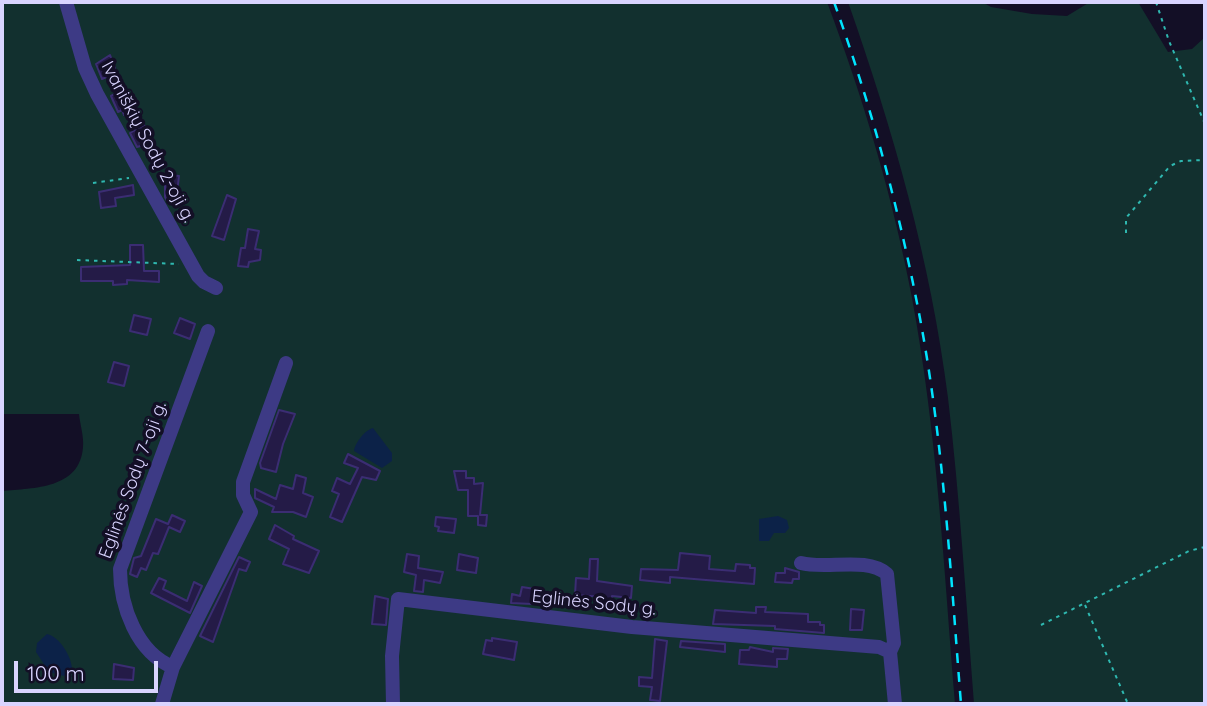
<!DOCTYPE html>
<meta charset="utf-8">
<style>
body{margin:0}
#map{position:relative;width:1207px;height:706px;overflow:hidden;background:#130f26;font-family:Quicksand,sans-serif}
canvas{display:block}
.frame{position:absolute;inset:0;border:4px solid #d9d4ff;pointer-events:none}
.scale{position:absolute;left:14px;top:661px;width:144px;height:32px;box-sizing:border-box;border:4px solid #d9d4ff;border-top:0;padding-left:9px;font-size:21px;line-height:24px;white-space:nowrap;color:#d9d4ff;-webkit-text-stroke:5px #130f26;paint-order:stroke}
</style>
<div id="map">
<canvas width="1207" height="706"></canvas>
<div class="frame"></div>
<div class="scale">100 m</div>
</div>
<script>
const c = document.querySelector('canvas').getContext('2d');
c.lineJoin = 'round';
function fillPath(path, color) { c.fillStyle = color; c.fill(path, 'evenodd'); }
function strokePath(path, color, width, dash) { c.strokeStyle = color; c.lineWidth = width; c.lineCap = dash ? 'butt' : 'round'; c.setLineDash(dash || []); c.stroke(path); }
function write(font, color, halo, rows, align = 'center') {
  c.font = font + ' Quicksand,sans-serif'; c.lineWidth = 7; c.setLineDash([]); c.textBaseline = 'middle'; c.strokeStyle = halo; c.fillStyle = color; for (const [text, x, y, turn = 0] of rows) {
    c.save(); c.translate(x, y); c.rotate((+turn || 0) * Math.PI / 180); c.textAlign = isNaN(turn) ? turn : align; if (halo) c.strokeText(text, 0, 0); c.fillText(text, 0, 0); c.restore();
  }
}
fillPath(new Path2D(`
 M2 2H827C863 98 893 197 912 298 937 432 944 569 955 704H2V491C34 488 80 489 83 447 84 437 80 424 79 414H2Z
 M848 2H982L991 7 1032 14 1067 16 1090 2H1138L1168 52 1192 49 1205 37V704H974C966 602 960 499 948 398 931 262 893 130 848 2Z`), '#12302f');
fillPath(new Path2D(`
 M373 428 392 453V461L382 468 354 451C355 443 365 430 373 428Z
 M778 516 787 520 789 528 785 533H774L769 541H759V519Z
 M47 634C60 637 71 656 72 668L64 676 49 672 36 652 37 643Z`), '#0c2248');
const building = new Path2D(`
 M110 55 115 68 111 69 113 74 102 79 96 64Z
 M124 89 134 110 124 115 122 110 118 112 111 96Z
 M144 125 154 142 137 147 130 133Z
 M170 175 179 176 176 202 167 201 165 197V178H170Z
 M133 185 134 195 115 198 116 206 101 208 99 192Z
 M227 195 236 199 224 240 212 236Z
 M248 229 259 231 255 249 261 250 260 260 249 262 248 267 238 266 241 248H245Z
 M130 245H143L144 271H159V282L127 280V284L113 285V281H81V267L130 265Z
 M134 315 151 319 147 335 130 331Z
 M180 318 195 324 190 339 174 333Z
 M114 362 129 366 124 386 108 382Z
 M279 410 295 414 283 444 276 472 261 468 260 463Z
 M348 454 380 471 376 480 362 477 342 522 330 517 339 494 332 491 337 478 350 484 358 468 344 463Z
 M454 471H466V478H474V484L483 483 480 515H487L486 526 478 525V516H468V490H458Z
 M296 475 306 478 303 493 313 497 306 517 293 512H272L274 507 255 498V489L276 499 280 485 293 489Z
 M172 515 185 521 180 532 169 527 158 554 153 553 146 570 141 568 137 577 130 574 134 558 141 556 156 519 168 524Z
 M436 517 456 519 454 533 438 531 439 527 435 526Z
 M275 525 294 536 293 539 319 551 309 573 283 564 289 549 269 539Z
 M680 553 710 556 709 569 735 571 736 564 750 565V568H755L754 584 670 577V583L640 580 641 569 678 570Z
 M407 554 419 556 418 568 443 572 440 583 424 580 423 592 414 591 416 575 404 572Z
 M459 554 478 558 476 573 457 570Z
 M239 557 250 562 246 571 239 569 213 642 200 636Z
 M590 559H598L597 581 632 586 631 598 612 596V600L605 599V597L575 595 576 578 589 579Z
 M785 568 799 572V579H793L792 583 775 582 776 573H785Z
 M159 578 166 581 163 589 187 601 194 582 202 586 190 613 151 593Z
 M522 587 535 589 532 604 511 603 512 594 520 596Z
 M375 596 388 599 386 625 372 624Z
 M756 607H766L765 612 808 614V622H820V625H824V633L775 629V626L713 624 715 610 756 613Z
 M851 609 864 610 862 630H850Z
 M492 638 517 642 514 660 483 654 486 640 492 641Z
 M655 639 667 641 660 701 650 700 652 687 639 686V677L652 678Z
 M681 641 725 644V652L680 647Z
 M750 647 773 652V648L788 649 787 659H777V667L739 664 740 650H749Z
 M114 664 134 668 133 680 113 679Z`);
fillPath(building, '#241b47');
strokePath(building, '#3b2d73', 2);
strokePath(new Path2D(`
 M1156 2 1169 41 1205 124
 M93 183 129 178
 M1126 233V218L1170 166 1181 161 1205 160
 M77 260 179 264
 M1085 605 1128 704
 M1041 625 1189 551 1205 547`), '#2fb8b0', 2, [3.5, 5]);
strokePath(new Path2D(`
 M66 2 85 68 97 94 198 276 204 282 216 288
 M801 563C827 570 866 556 887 574L894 643 890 652 895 704
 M173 667C137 653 120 606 120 569L208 331
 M162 704 173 667 251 512 243 495V482L286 363
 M393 704 392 656 398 599 632 627 879 647 890 652`), '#3d3a85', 14);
strokePath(new Path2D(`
 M834 2C868 97 895 194 915 293 943 428 950 567 961 704`), '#00e5ff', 2.5, [10, 9]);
write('18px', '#d9d4ff', '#130f26', [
 ["Ivaniškių Sodų 2-oji g.",148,142,62],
 ["Eglinės Sodų 7-oji g.",133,480,-70],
 ["Eglinės Sodų g.",594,603,6]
]);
</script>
